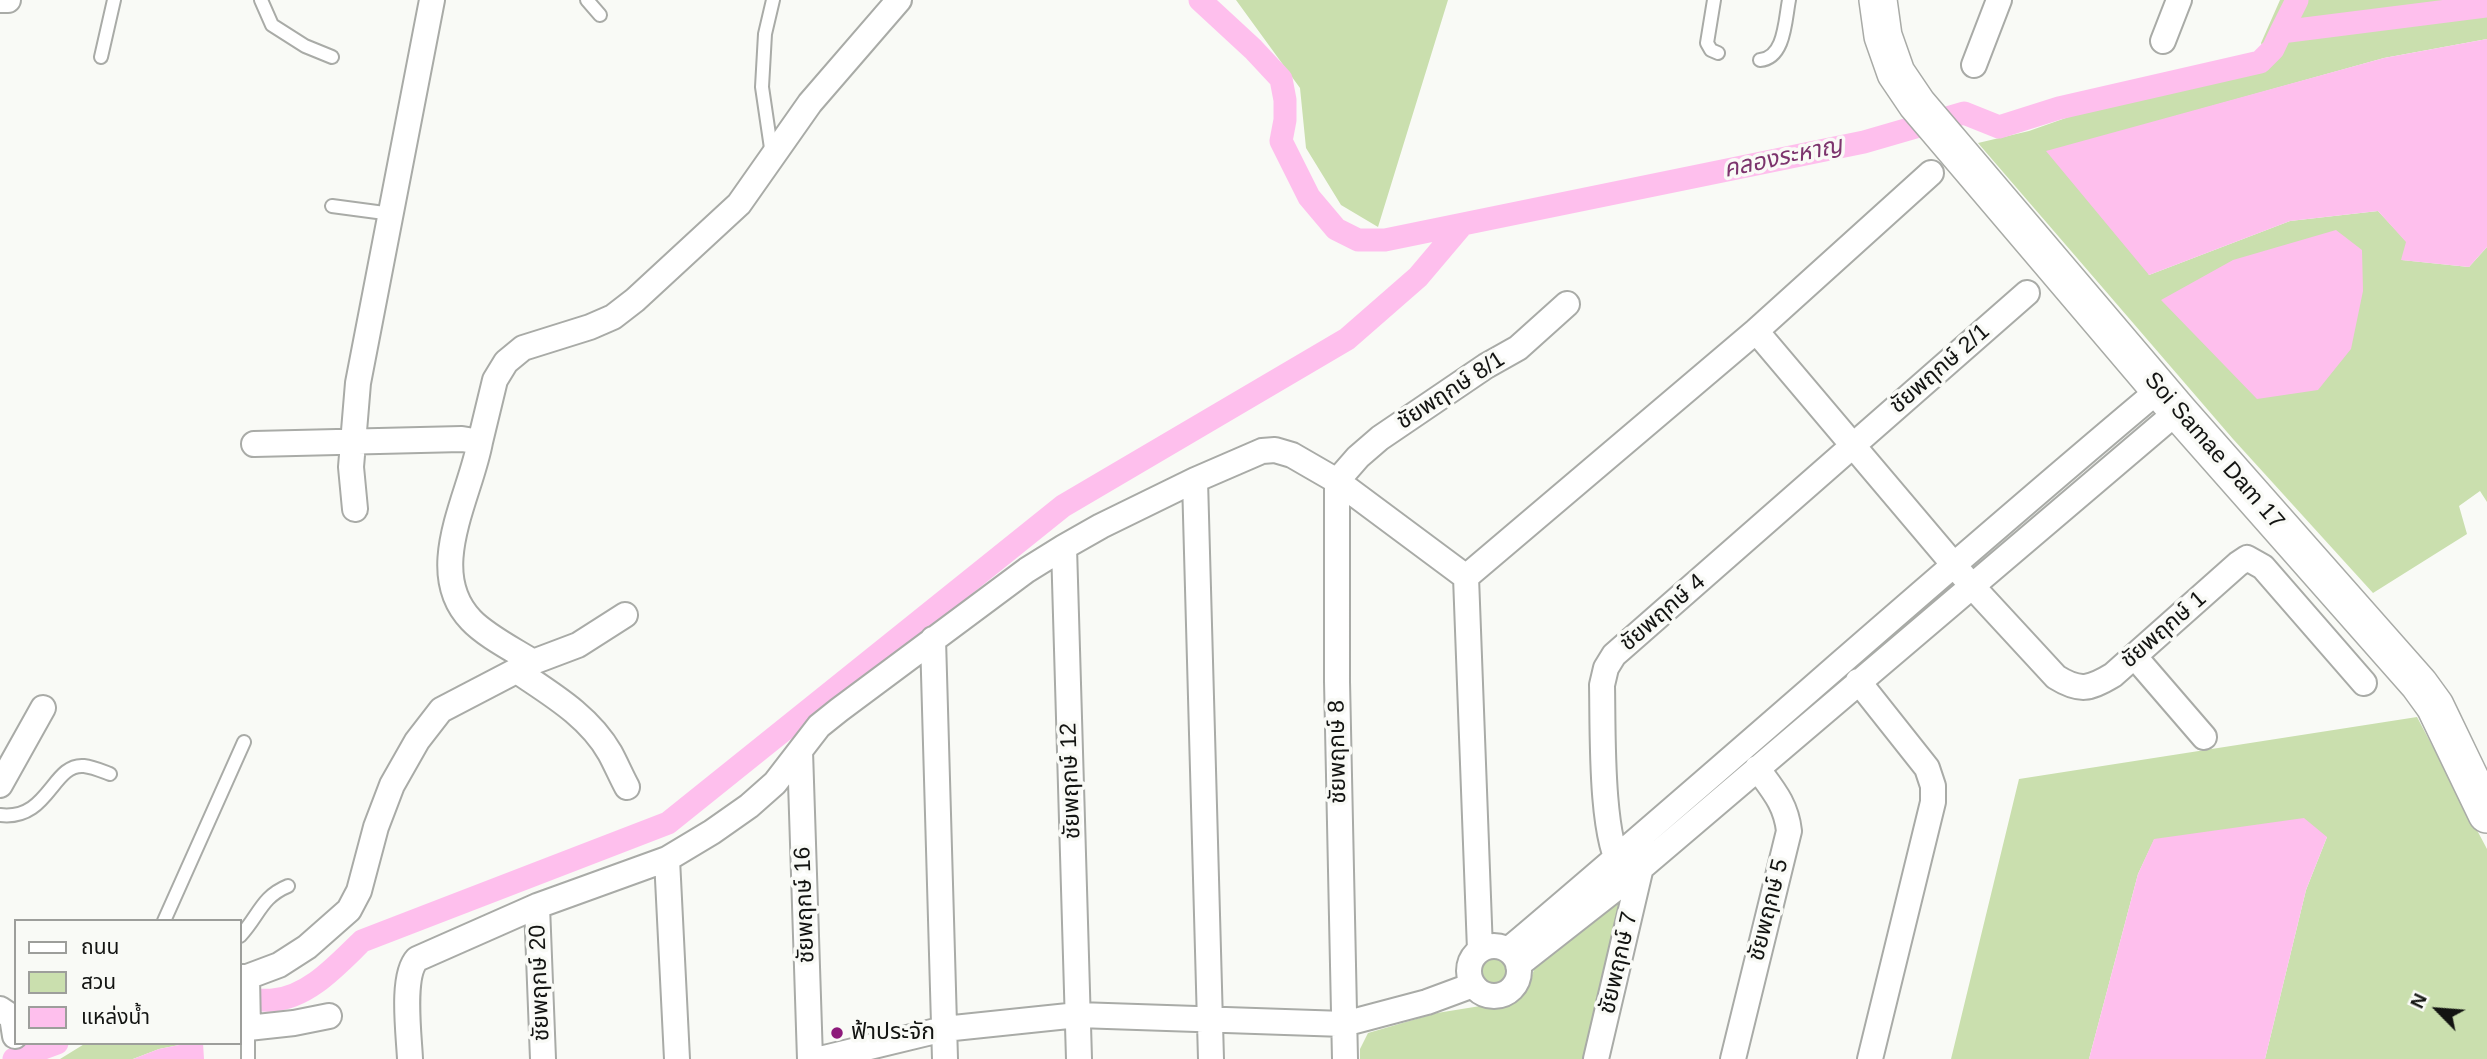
<!DOCTYPE html>
<meta charset="utf-8">
<style>
body{margin:0}
#map{position:relative;width:2487px;height:1059px;overflow:hidden;background:#f9faf6;font-family:Helvetica,"Noto Sans Thai",sans-serif}
canvas{display:block}
.legend{position:absolute;left:14px;top:919px;width:228px;height:126px;box-sizing:border-box;background:#f9faf6;border:2px solid #9d9e9b;margin:0;padding:9px 12px;list-style:none;font-size:21px;color:#131412}
.legend li{display:flex;align-items:center;gap:14px;height:35px}
.legend b{width:35px;border:2px solid #9d9e9b}
.north{position:absolute;left:2403px;top:975px;width:70px;height:70px;-webkit-text-stroke:5px #f9faf6;paint-order:stroke;rotate:295deg;font-size:19px;font-weight:700;line-height:28px;text-align:center;color:#131412}
.north::after{content:'';display:block;margin:auto;width:24px;height:32px;background:#131412;clip-path:polygon(50% 0,100% 100%,50% 72%,0 100%)}
</style>
<div id="map">
<canvas width="2487" height="1059"></canvas>
<ul class="legend">
<li><b style="height:9px;background:#fff"></b>ถนน</li>
<li><b style="height:19px;background:#cadfae"></b>สวน</li>
<li><b style="height:19px;background:#febfed"></b>แหล่งน้ำ</li>
</ul>
<div class="north">N</div>
</div>
<script>
const c = document.querySelector('canvas').getContext('2d');
c.lineJoin = 'round';
function fillPath(path, color) { c.fillStyle = color; c.fill(path, 'evenodd'); }
function strokePath(path, color, width, dash) { c.strokeStyle = color; c.lineWidth = width; c.lineCap = dash ? 'butt' : 'round'; c.setLineDash(dash || []); c.stroke(path); }
function write(font, color, halo, rows, align = 'center') {
  c.font = font + ' Helvetica,"Noto Sans Thai",sans-serif'; c.lineWidth = 7; c.setLineDash([]); c.textBaseline = 'middle'; c.strokeStyle = halo; c.fillStyle = color; for (const [text, x, y, turn = 0] of rows) {
    c.save(); c.translate(x, y); c.rotate((+turn || 0) * Math.PI / 180); c.textAlign = isNaN(turn) ? turn : align; if (halo) c.strokeText(text, 0, 0); c.fillText(text, 0, 0); c.restore();
  }
}
fillPath(new Path2D(`
 M1236 0H1448L1378 227 1341 205 1306 148 1300 88Z
 M2280 0H2487V39L2384 58 2097 138 2149 275 2290 221 2378 211 2407 242 2402 260 2469 267 2487 247V502L2480 491 2459 506 2467 534 2373 593 2233 439 1978 143 2029 131 2077 114 2269 69 2261 43Z
 M2417 717 2487 849V1059H2265L2306 890 2327 837 2230 830 2154 840 2138 874 2089 1059H1951L2019 779Z
 M1625 893 1588 1059H1360V1049L1368 1033 1437 1013 1499 1003 1531 978 1538 959Z
 M1479 970a16 16 0 1 1 32 0a16 16 0 1 1-32 0Z
 M86 1043H189L159 1049 133 1059H60Z`), '#cadfae');
fillPath(new Path2D(`
 M2487 39V247L2469 267 2401 260 2406 242 2378 211 2290 221 2149 275 2046 151 2384 58Z
 M2336 230 2362 250 2363 291 2351 349 2318 390 2257 399 2161 300 2233 260Z
 M2304 818 2327 837 2306 890 2265 1059H2089L2138 874 2154 839Z
 M189 1043H203L204 1059H133L159 1049Z`), '#febfed');
strokePath(new Path2D(`
 M1200 0 1253 49 1281 79 1285 100V120L1281 141 1309 197 1336 229 1358 240H1385L1864 142 1964 113 1999 127 2059 108 2260 62 2273 49 2281 32 2487 6
 M2281 32 2297 0
 M240 999C250 999 262 1001 273 1000 309 997 337 965 362 941L668 823 1063 506 1347 339 1418 277 1462 225
 M14 1059 57 1043`), '#febfed', 23);
const lane = new Path2D(`
 M261 0 272 25 305 46 332 57
 M587 0 600 15
 M1714 0 1707 43 1711 50 1718 53
 M101 57 114 0
 M1760 60C1785 58 1785 20 1789 0
 M772 155 762 87 765 34 773 0
 M332 206 392 214
 M0 815C49 821 52 763 84 766 93 767 102 771 110 774
 M164 921 244 742
 M240 936C259 916 261 897 288 886
 M248 1028V1059`);
const street = new Path2D(`
 M0 0H8
 M2163 41 2179 0
 M1974 65 1999 0
 M1756 331 1971 585 2056 677C2080 692 2090 689 2113 675L2238 564 2247 558 2263 567 2364 683
 M480 442 495 380 506 362 523 348 590 327 613 317 635 300 739 204 810 103 899 0
 M254 444 462 439 480 442C470 497 424 571 471 620 486 636 514 650 533 662
 M1195 480 1211 1059
 M355 509 351 467 358 383 432 0
 M1064 547 1079 1059
 M1466 577 1756 331 1931 173
 M1466 577 1480 950
 M933 639 945 1059
 M2135 657 2204 737
 M517 671C551 694 589 716 610 753 616 764 621 776 627 787
 M1858 681 1927 768 1933 786V802L1870 1059
 M800 751 810 1059
 M0 785 43 708
 M667 859 677 1059
 M1622 869C1600 838 1603 726 1602 685L1606 668 1614 655 2027 293
 M537 906 543 1059
 M1469 971a25 25 0 1 1 50 0a25 25 0 1 1-50 0Z
 M1508 950C1727 765 1940 573 2160 389
 M1518 965 1629 878 2178 411
 M240 977H247L279 965 307 947 349 910 359 891 376 827 392 785 417 741 441 710 533 662 578 645 625 615
 M247 977 248 1028 294 1023 329 1016
 M0 1009 12 1017 15 1036
 M410 1059C409 1035 401 976 417 959L537 906 667 859 712 832 749 806 775 783 819 726 839 710 1027 570 1064 547 1101 526 1195 480 1262 451 1275 450 1292 455 1337 481 1466 577
 M820 1059 944 1029 1078 1015 1344 1024 1427 1002 1473 985
 M1345 1059 1337 681V481L1358 457 1380 438 1486 366 1518 348 1567 304
 M1596 1059 1641 867
 M1733 1059 1789 831C1786 804 1773 790 1757 768`);
const secondary = new Path2D(`
 M1878 0 1883 36 1896 73 1917 104 2178 411 2419 684 2435 706 2487 814`);
strokePath(lane, '#a9aba7', 16);
strokePath(street, '#a9aba7', 28);
strokePath(secondary, '#a9aba7', 40);
strokePath(lane, '#fff', 12);
strokePath(street, '#fff', 24);
strokePath(secondary, '#fff', 37);
for (const [x, y, r, color] of [
 [837,1033,7,"#8d197a"]
]) { const dot = new Path2D(); dot.arc(x, y, r, 0, 2 * Math.PI); c.fillStyle = color; c.fill(dot); strokePath(dot, '#f9faf6', 2.5); }
write('23px', '#131412', '#f9faf6', [
 ["ชัยพฤกษ์ 2/1",1940,369,-41],
 ["ชัยพฤกษ์ 8/1",1451,391,-33],
 ["Soi Samae Dam 17",2214,451,49],
 ["ชัยพฤกษ์ 4",1663,613,-41],
 ["ชัยพฤกษ์ 1",2164,630,-41],
 ["ชัยพฤกษ์ 8",1338,752,-91],
 ["ชัยพฤกษ์ 12",1071,781,-92],
 ["ชัยพฤกษ์ 16",805,905,-92],
 ["ชัยพฤกษ์ 5",1769,910,-76],
 ["ชัยพฤกษ์ 7",1619,963,-77],
 ["ชัยพฤกษ์ 20",540,983,-92]
]);
write('23px', '#131412', '#f9faf6', [
 ["ฟ้าประจัก",851,1033]
], 'left');
write('italic 24px', '#7c346d', '#f9faf6', [
 ["คลองระหาญ",1783,158,-12]
]);
</script>
